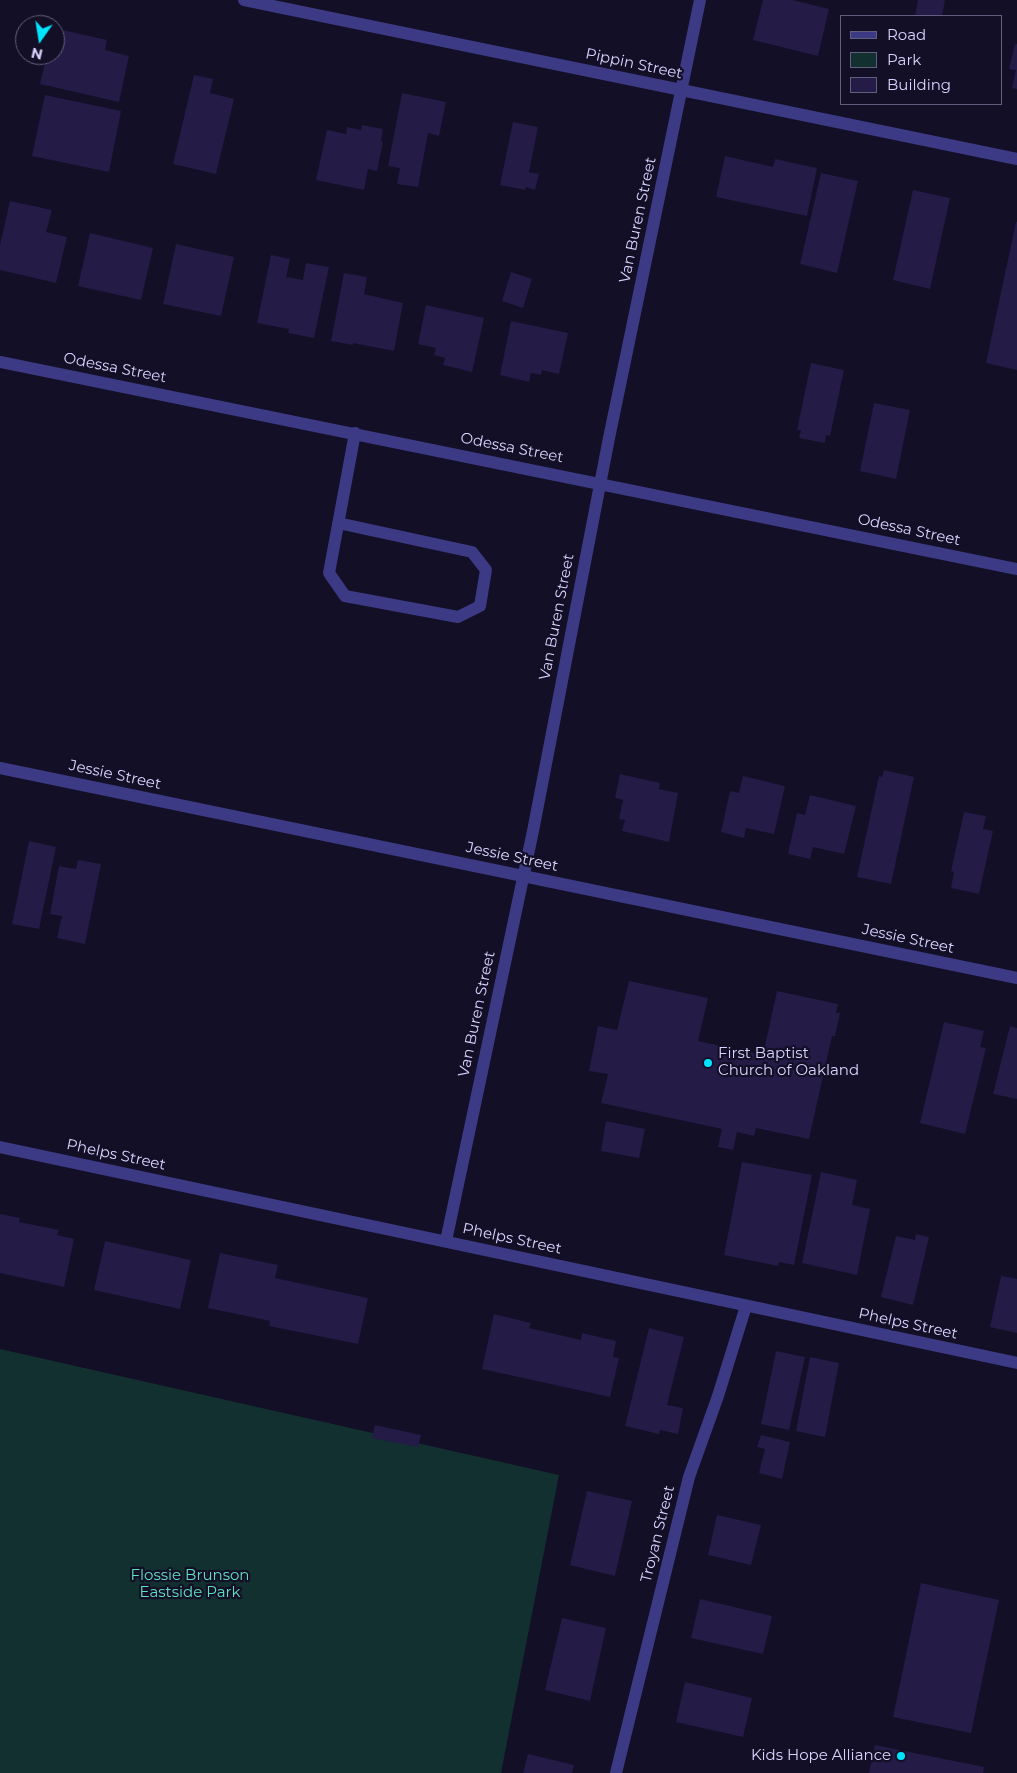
<!DOCTYPE html>
<style>
body{margin:0}
#map{position:relative;width:1017px;height:1773px;overflow:hidden;background:#130f26;font-family:Montserrat,sans-serif}
canvas{display:block}
.legend{position:absolute;left:840px;top:15px;width:162px;height:90px;box-sizing:border-box;background:#130f26;border:1px solid #625e7d;margin:0;padding:6px 9px;list-style:none;font-size:15px;color:#d9d4ff}
.legend li{display:flex;align-items:center;gap:10px;height:25px}
.legend b{width:25px;border:1px solid #625e7d}
.north{position:absolute;left:15px;top:15px;width:50px;height:50px;box-sizing:border-box;background:#130f26;border:1px solid #625e7d;border-radius:50%;rotate:193deg;font-size:14px;font-weight:700;line-height:20px;text-align:center;color:#d9d4ff}
.north::after{content:'';display:block;margin:auto;width:18px;height:22px;background:#00e5ff;clip-path:polygon(50% 0,100% 100%,50% 72%,0 100%)}
</style>
<div id="map">
<canvas width="1017" height="1773"></canvas>
<ul class="legend">
<li><b style="height:6px;background:#3d3a85"></b>Road</li>
<li><b style="height:14px;background:#12302f"></b>Park</li>
<li><b style="height:14px;background:#241b47"></b>Building</li>
</ul>
<div class="north">N</div>
</div>
<script>
const c = document.querySelector('canvas').getContext('2d');
c.lineJoin = 'round';
function fillPath(path, color) { c.fillStyle = color; c.fill(path, 'evenodd'); }
function strokePath(path, color, width, dash) { c.strokeStyle = color; c.lineWidth = width; c.lineCap = dash ? 'butt' : 'round'; c.setLineDash(dash || []); c.stroke(path); }
function write(font, color, halo, rows, align = 'center') {
  c.font = font + ' Montserrat,sans-serif'; c.lineWidth = 4.5; c.setLineDash([]); c.textBaseline = 'middle'; c.strokeStyle = halo; c.fillStyle = color; for (const [text, x, y, turn = 0] of rows) {
    c.save(); c.translate(x, y); c.rotate((+turn || 0) * Math.PI / 180); c.textAlign = isNaN(turn) ? turn : align; if (halo) c.strokeText(text, 0, 0); c.fillText(text, 0, 0); c.restore();
  }
}
fillPath(new Path2D(`
 M0 1349 559 1475 501 1773H0Z`), '#12302f');
fillPath(new Path2D(`
 M763 0H793L829 9 818 56 753 40Z
 M918 0H945L942 16H915Z
 M58 29 107 40 105 50 129 56 119 102 40 84 47 55H55V39Z
 M1015 44H1017V89L1012 88 1016 70 1009 69Z
 M194 75 213 79 210 93 234 99 216 174 173 164Z
 M402 93 446 102 439 136 428 133 418 187 397 184 400 168 388 166Z
 M45 95 121 111 109 172 32 156Z
 M513 122 538 127 529 172 539 174 535 190 526 187 525 190 500 185Z
 M362 125 383 129 381 141 383 142 377 171 368 169 364 190 316 180 327 130 346 134 347 127 361 130Z
 M725 156 773 167 775 159 817 168 807 216 716 197Z
 M821 173 858 181 837 273 800 264Z
 M913 190 950 198 930 289 893 280Z
 M10 201 52 210 46 232 67 237 56 283 0 270V245Z
 M1016 222H1017V370L986 363Z
 M90 233 153 248 141 300 78 286Z
 M176 244 234 257 221 316 163 304Z
 M271 255 290 259 286 277 303 280 306 263 329 267 314 338 288 333 289 329 257 323Z
 M511 272 532 279 523 308 502 301Z
 M344 273 367 277 364 294 403 303 394 351 353 343V345L331 341Z
 M426 305 484 318 472 372 443 365 445 358 434 355 436 348 418 344Z
 M511 321 568 333 559 374 542 370 541 375 531 373 529 382 500 375Z
 M811 363 844 370 830 436 826 435 825 443 799 438 801 430H797Z
 M874 403 910 410 896 479 860 471Z
 M884 770 914 777 891 884 857 877 879 776 882 777Z
 M620 774 660 783 659 789 678 793 669 842 622 831 625 820 619 819 623 800 615 798Z
 M743 776 785 786 774 834 746 828 744 838 721 832 730 791 739 793Z
 M810 795 856 806 844 854 813 847 810 859 788 854 797 813 805 815Z
 M964 812 986 816 983 829 993 831 979 894 951 888 954 872 951 871Z
 M29 841 56 847 39 929 12 924Z
 M78 860 101 864 85 944 57 938 62 916 50 914 59 866 76 869Z
 M629 981 708 998 698 1041 763 1055 777 991 838 1004 836 1013H840L835 1036H832L809 1139 756 1128 754 1136 737 1132 733 1150 718 1147 722 1129 601 1103 608 1074 589 1071 598 1026 617 1030Z
 M944 1022 984 1031 980 1047 986 1048 965 1134 920 1123Z
 M1010 1026 1017 1028V1099L993 1094Z
 M606 1121 645 1129 639 1158 601 1151Z
 M742 1162 812 1175 794 1265 779 1262 778 1266 724 1255Z
 M821 1172 857 1180 852 1205 870 1209 857 1275 802 1263Z
 M0 1214 20 1218 19 1222 59 1230 57 1235 74 1239 64 1287 0 1273Z
 M916 1234 929 1237 913 1305 881 1297 896 1236 915 1240Z
 M105 1241 191 1260 180 1309 94 1290Z
 M220 1253 278 1265 275 1278 368 1298 358 1344 269 1326 270 1321 208 1308Z
 M1001 1276 1017 1279V1333L990 1327Z
 M494 1314 531 1323 529 1328 581 1340 582 1333 616 1341 613 1357 619 1358 610 1397 482 1369Z
 M649 1328 684 1337 667 1405 683 1408 678 1434 660 1430 659 1434 625 1426Z
 M776 1351 805 1357 789 1430 761 1424Z
 M810 1357 839 1363 825 1437 796 1431Z
 M375 1425 421 1435 418 1447 372 1438Z
 M761 1435 790 1442 782 1479 759 1473 765 1449 757 1447Z
 M587 1491 632 1501 615 1576 570 1565Z
 M717 1515 761 1525 751 1565 708 1555Z
 M921 1583 999 1600 971 1733 893 1717Z
 M700 1599 772 1616 763 1654 691 1638Z
 M562 1618 606 1628 590 1701 545 1690Z
 M685 1682 752 1698 743 1737 676 1722Z
 M875 1745 984 1767 983 1773H869Z
 M528 1754 574 1765 572 1773H523Z`), '#241b47');
strokePath(new Path2D(`
 M338 523 472 552 486 570 480 606 458 617 345 596 329 573 355 433`), '#3d3a85', 12);
strokePath(new Path2D(`
 M244 0 1017 159
 M0 362 1017 569
 M0 1147 1017 1363
 M446 1241 533 831 609 438 700 0
 M616 1773 689 1477 718 1396 746 1306`), '#3d3a85', 12);
strokePath(new Path2D(`
 M0 768 1017 978`), '#3d3a85', 12);
for (const [x, y, r, color] of [
 [708,1063,5,"#00e5ff"],
 [901,1756,5,"#00e5ff"]
]) { const dot = new Path2D(); dot.arc(x, y, r, 0, 2 * Math.PI); c.fillStyle = color; c.fill(dot); strokePath(dot, '#130f26', 2); }
write('15px', '#d9d4ff', '#130f26', [
 ["Pippin Street",634,64,12],
 ["Van Buren Street",638,220,-78],
 ["Odessa Street",115,368,11],
 ["Odessa Street",512,448,11],
 ["Odessa Street",909,530,12],
 ["Van Buren Street",557,617,-79],
 ["Jessie Street",115,775,12],
 ["Jessie Street",512,857,12],
 ["Jessie Street",908,939,12],
 ["Van Buren Street",477,1014,-78],
 ["Phelps Street",116,1155,12],
 ["Phelps Street",512,1239,12],
 ["Phelps Street",908,1324,12],
 ["Troyan Street",658,1534,-76]
]);
write('15px', '#d9d4ff', '#130f26', [
 ["First Baptist",718,1054],
 ["Church of Oakland",718,1071],
 ["Kids Hope Alliance",891,1756,"right"]
], 'left');
write('15px', '#5fe0c0', '#130f26', [
 ["Flossie Brunson",190,1576],
 ["Eastside Park",190,1593]
]);
</script>
